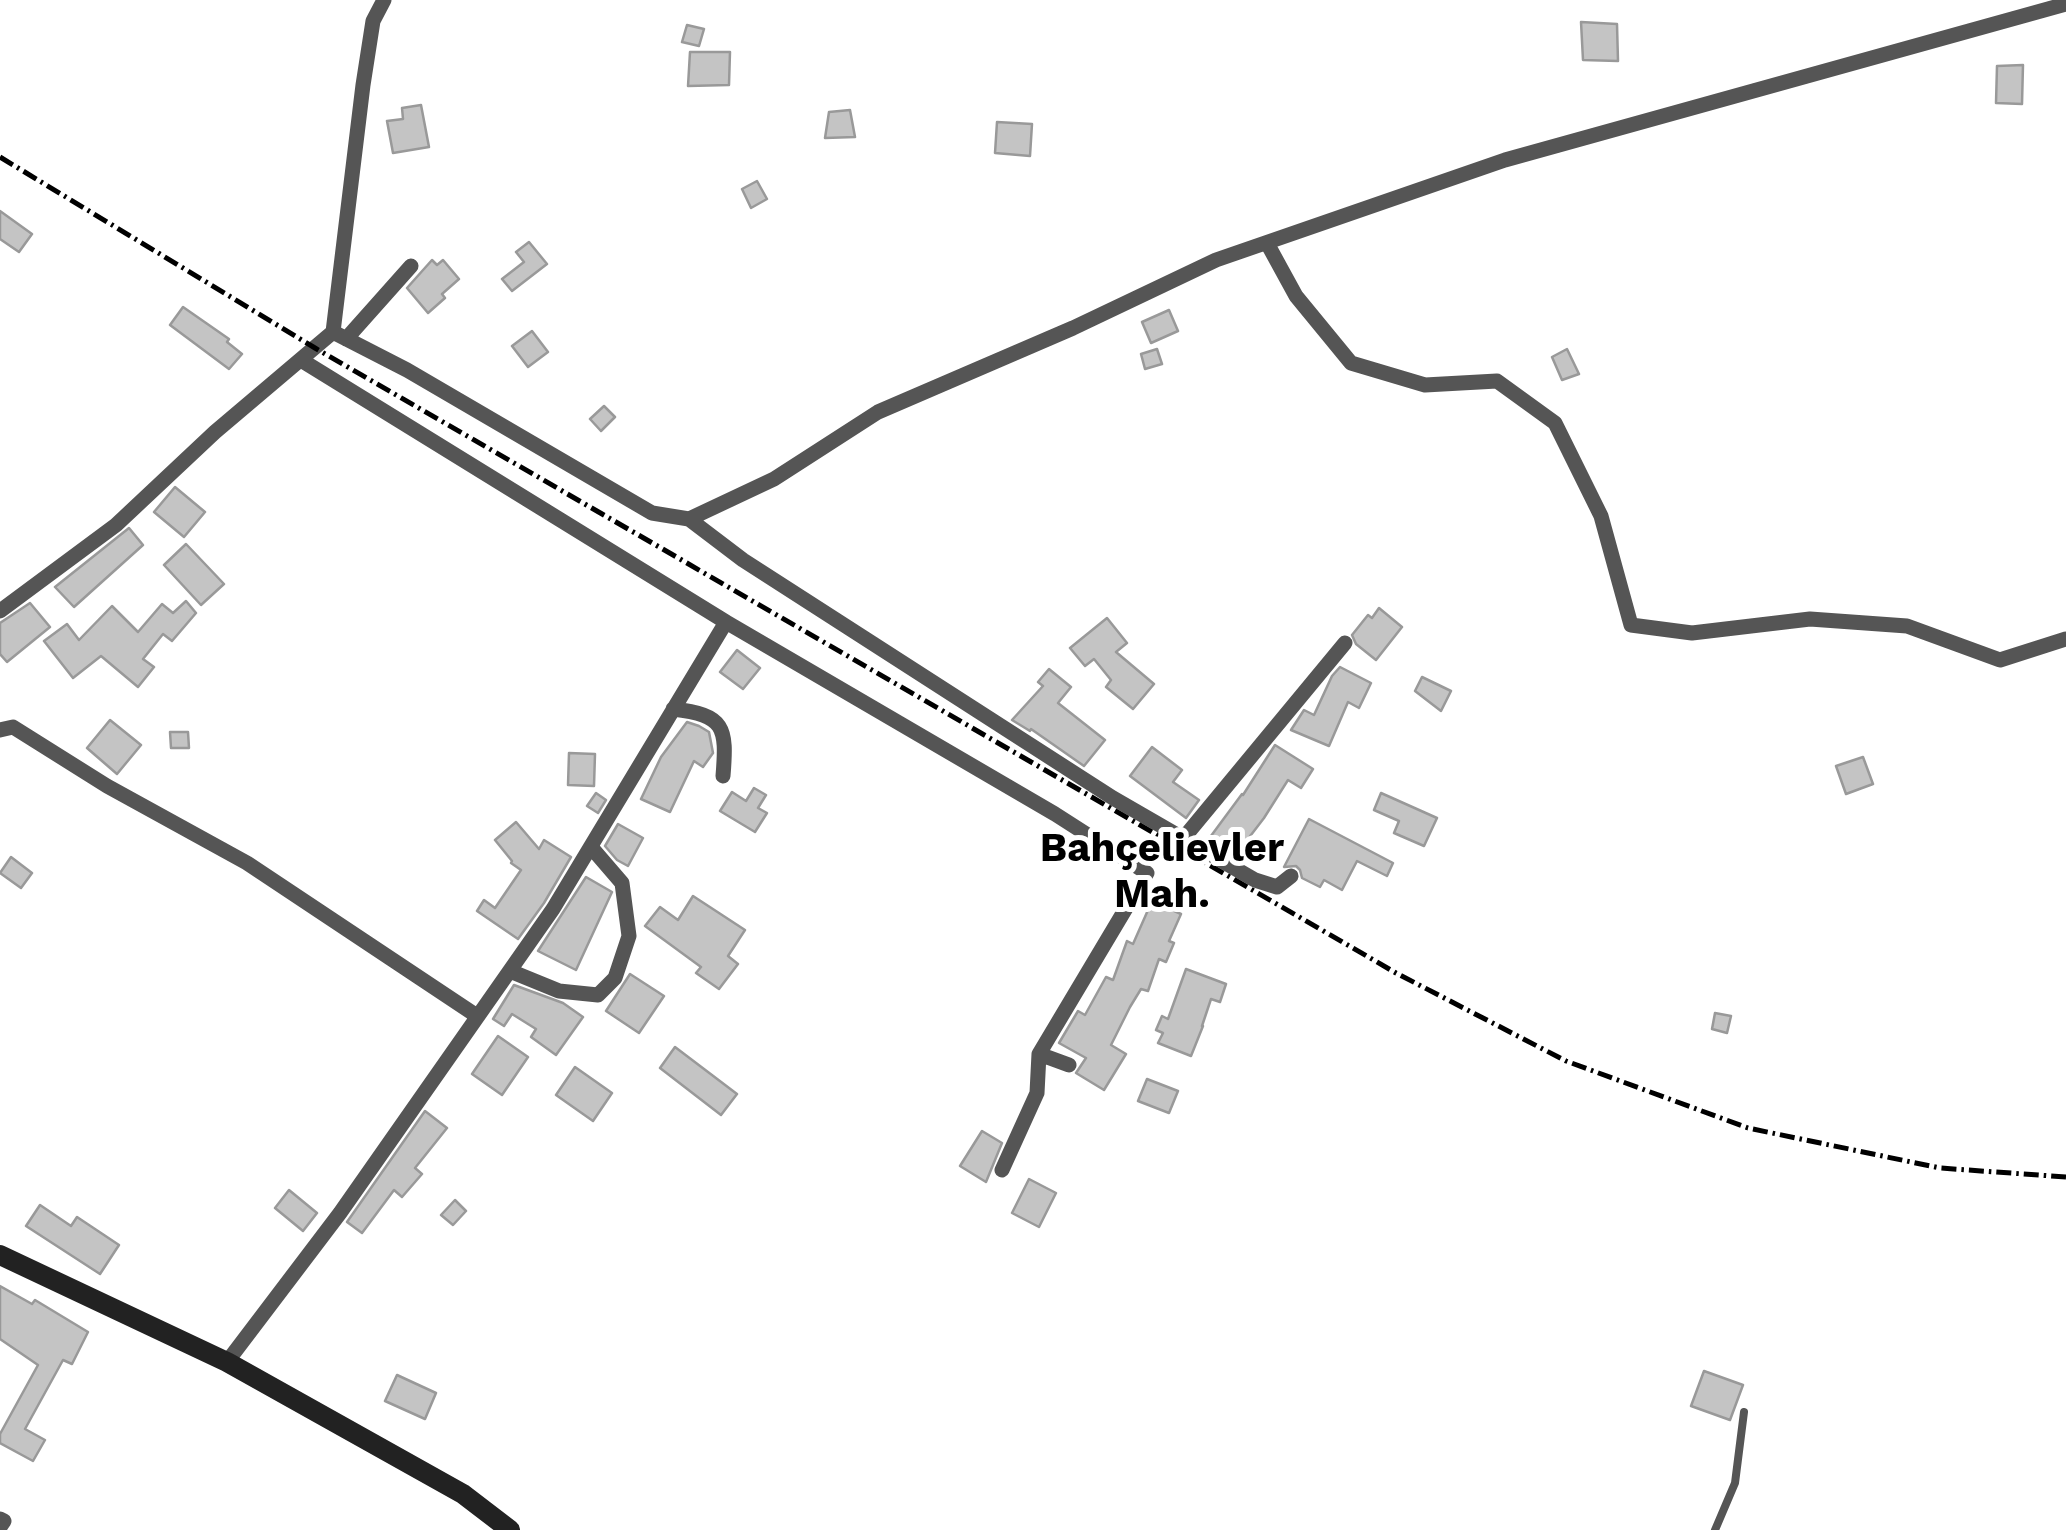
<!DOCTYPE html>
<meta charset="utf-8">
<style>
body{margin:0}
canvas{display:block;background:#fff}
</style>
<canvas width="2066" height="1530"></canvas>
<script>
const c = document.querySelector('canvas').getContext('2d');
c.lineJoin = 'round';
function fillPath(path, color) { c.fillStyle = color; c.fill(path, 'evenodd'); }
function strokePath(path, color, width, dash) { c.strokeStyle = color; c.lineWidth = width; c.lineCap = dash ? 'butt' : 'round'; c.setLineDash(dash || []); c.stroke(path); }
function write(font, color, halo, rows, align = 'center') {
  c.font = font + ' "Work Sans",sans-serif'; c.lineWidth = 10; c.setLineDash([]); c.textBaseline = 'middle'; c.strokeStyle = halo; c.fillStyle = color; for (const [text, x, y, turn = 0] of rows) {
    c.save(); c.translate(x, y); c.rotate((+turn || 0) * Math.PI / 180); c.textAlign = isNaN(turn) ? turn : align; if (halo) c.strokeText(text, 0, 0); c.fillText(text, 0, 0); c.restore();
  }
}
const building = new Path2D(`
 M1581 22 1617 24 1618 61 1583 60Z
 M687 25 704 29 699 46 682 42Z
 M690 52H730L729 85 688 86Z
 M2023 65 2022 104 1996 103 1997 66Z
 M421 105 429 147 393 153 387 121 403 119 402 108Z
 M850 110 855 137 825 138 829 112Z
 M997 122 1032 124 1030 156 995 153Z
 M757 181 767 199 751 208 742 189Z
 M0 211 32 234 19 252 0 239Z
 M529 242 547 264 512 291 502 279 524 262 516 252Z
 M432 260 437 265 443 260 459 279 442 294 445 298 428 313 407 288Z
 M183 307 229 339 227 342 242 354 229 369 170 325Z
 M1169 310 1178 331 1151 343 1142 322Z
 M532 331 548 352 528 367 512 346Z
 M1157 349 1162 364 1145 369 1141 354Z
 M1567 349 1579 374 1562 380 1552 357Z
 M604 406 615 417 601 431 590 419Z
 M175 487 205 512 184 537 154 512Z
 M129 528 143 545 74 607 55 587Z
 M186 544 224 584 201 605 164 565Z
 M186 601 196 613 172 641 163 634 143 659 154 667 138 687 101 656 73 678 44 641 67 624 79 640 112 606 138 632 162 604 173 613Z
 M30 603 50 627 7 662 0 654V623Z
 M1379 608 1402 627 1376 660 1356 644 1352 635 1368 615 1372 618Z
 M1107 618 1127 643 1116 652 1154 684 1133 709 1106 687 1111 680 1094 659 1085 666 1070 648Z
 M737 650 760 668 743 689 720 672Z
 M1340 667 1371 683 1359 708 1348 702 1329 746 1291 730 1304 710 1314 715 1332 676Z
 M1049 669 1071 687 1058 703 1105 740 1084 766 1031 729 1030 731 1012 720 1043 686 1038 682Z
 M1422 677 1451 691 1441 711 1415 691Z
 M110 720 141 745 117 774 87 748Z
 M687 722 699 726 709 732 713 753 703 767 694 761 670 812 641 799 661 757Z
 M170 732H188L189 748H171Z
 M1275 745 1313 769 1301 788 1288 780 1264 818 1241 848 1232 841 1225 850 1208 840 1242 794 1243 795Z
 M1152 747 1182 770 1173 782 1199 800 1186 818 1130 776Z
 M569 753 595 754 594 786 568 785Z
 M1863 757 1873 784 1846 794 1836 766Z
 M754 788 766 795 758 808 767 813 755 832 720 811 732 792 746 801Z
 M596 793 606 800 598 813 587 806Z
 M1381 793 1437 818 1424 846 1394 833 1399 821 1374 810Z
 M1309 819 1393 863 1387 876 1357 861 1342 890 1324 880 1320 887 1302 878 1300 870 1296 866 1284 867Z
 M516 822 539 849 544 840 571 857 544 903 518 939 477 911 484 900 495 908 521 870 511 863 512 861 495 840Z
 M618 824 643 838 628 866 617 860 605 846Z
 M11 857 32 873 21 888 0 873Z
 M586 877 612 892 576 970 538 951Z
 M693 896 745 930 728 956 738 964 719 989 696 973 701 967 645 926 660 907 678 920Z
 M1152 901 1181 914 1169 941 1174 943 1166 962 1159 959 1148 991 1141 989 1130 1007 1111 1045 1126 1054 1104 1090 1076 1073 1086 1058 1059 1043 1078 1011 1085 1015 1106 977 1113 980 1127 941 1133 944Z
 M1186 969 1226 984 1220 1002 1211 999 1202 1026H1203L1191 1056 1158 1043 1163 1033 1156 1030 1162 1016 1168 1019Z
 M630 974 664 996 639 1033 606 1011Z
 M514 985 563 1003 583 1017 556 1055 531 1037 536 1029 512 1014 504 1026 493 1019Z
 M1715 1013 1731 1016 1727 1033 1712 1029Z
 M498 1036 528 1057 502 1095 472 1074Z
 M675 1047 737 1094 721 1115 660 1068Z
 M575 1067 612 1093 593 1121 556 1095Z
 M1147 1079 1178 1091 1169 1113 1138 1101Z
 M425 1111 447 1128 415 1168 422 1174 402 1197 394 1190 362 1233 347 1222Z
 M982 1131 1002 1143 986 1182 960 1166Z
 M1029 1179 1056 1193 1039 1227 1012 1213Z
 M289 1190 317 1213 303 1231 275 1208Z
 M455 1200 466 1211 453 1225 441 1215Z
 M40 1205 71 1226 77 1217 119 1245 100 1274 26 1226Z
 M0 1286 32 1304 35 1300 88 1332 72 1364 63 1360 25 1429 45 1440 33 1461 0 1443V1434L38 1365 0 1339Z
 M1704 1371 1743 1385 1730 1420 1691 1406Z
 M397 1375 436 1393 425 1419 385 1401Z`);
fillPath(building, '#c4c4c4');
strokePath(building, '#999', 2.5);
strokePath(new Path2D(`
 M1715 1530 1735 1483 1744 1412`), '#555', 8);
strokePath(new Path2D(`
 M1267 243 1296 296 1351 363 1425 385 1497 381 1555 423 1601 516 1631 625 1692 633 1810 619 1907 626 2000 660 2066 639
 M333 332 363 85 373 21 384 0
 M346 339 411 266
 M301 360 726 622
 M689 519 743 560 1113 798 1255 880 1277 887 1291 876
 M0 611 116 525 215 432 333 332 407 370 652 513 689 519 774 479 878 412 1073 328 1216 260 1505 160 2066 4
 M673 709C725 715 727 727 723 776
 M0 730 13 727 107 786 247 863 477 1016
 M1182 840 1345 643
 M510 971 559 991 598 995 615 978 629 936 622 883 591 847
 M1039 1054 1069 1065
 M227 1362 340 1213 553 909 726 622 1055 814 1147 873 1039 1054 1037 1093 1002 1170
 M0 1519 4 1521 0 1527`), '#555', 15);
strokePath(new Path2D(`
 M0 1255 227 1362 463 1494 510 1530`), '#222', 20);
strokePath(new Path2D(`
 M0 157 315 348 1396 973 1566 1061 1748 1128 1940 1168 2066 1177`), '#000', 5, [15, 5, 2.5, 5]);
write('bold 40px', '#000', '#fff', [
 ["Bahçelievler",1162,849],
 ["Mah.",1162,895]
]);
</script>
